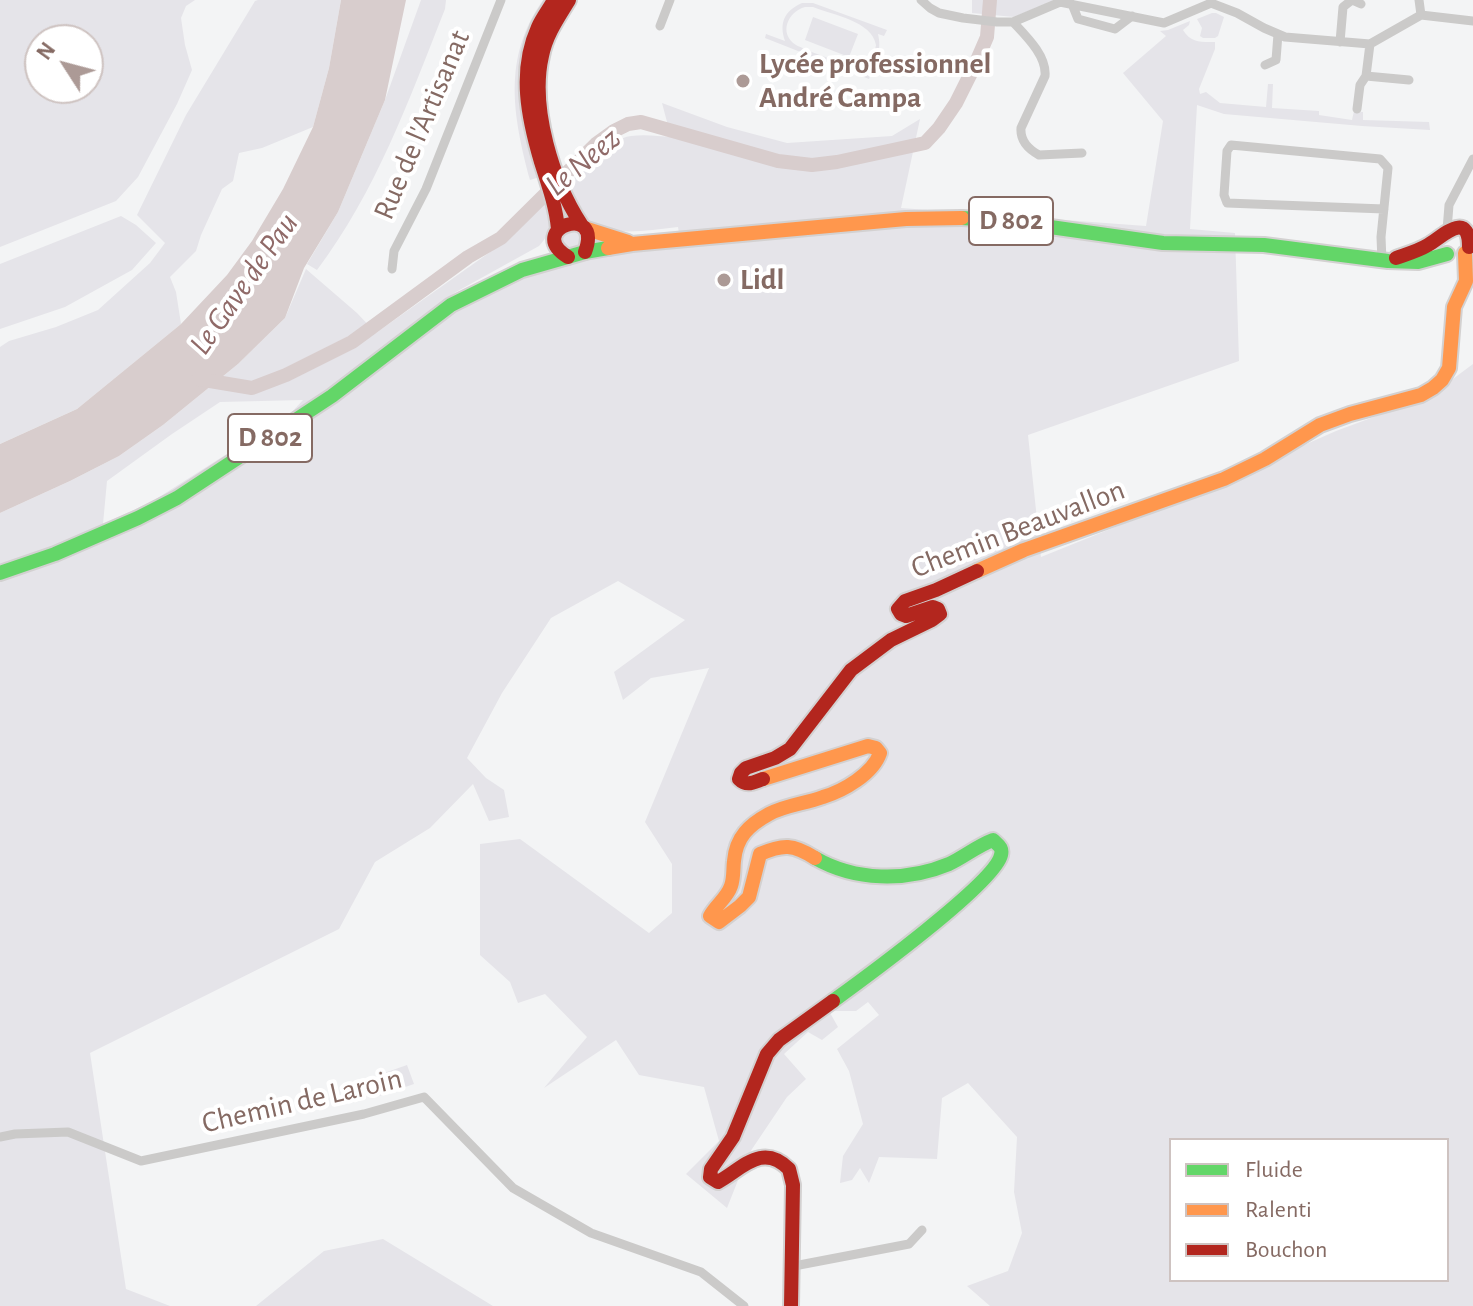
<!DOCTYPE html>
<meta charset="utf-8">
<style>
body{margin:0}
#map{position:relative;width:1473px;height:1306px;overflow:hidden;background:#f3f4f5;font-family:"Alegreya Sans",sans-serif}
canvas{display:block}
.legend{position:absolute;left:1169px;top:1138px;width:280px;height:144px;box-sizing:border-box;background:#fff;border:2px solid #cec3c1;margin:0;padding:10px 14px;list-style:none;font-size:24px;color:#856a63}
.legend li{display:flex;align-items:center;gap:16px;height:40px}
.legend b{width:40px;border:2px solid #cec3c1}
.north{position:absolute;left:24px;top:24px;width:80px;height:80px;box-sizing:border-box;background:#fff;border:2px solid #cec3c1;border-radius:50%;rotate:306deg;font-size:22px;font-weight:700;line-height:32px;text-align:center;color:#856a63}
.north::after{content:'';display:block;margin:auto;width:28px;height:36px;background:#ac9a96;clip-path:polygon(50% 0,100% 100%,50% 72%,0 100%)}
</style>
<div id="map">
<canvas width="1473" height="1306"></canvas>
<ul class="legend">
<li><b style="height:10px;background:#63d668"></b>Fluide</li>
<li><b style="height:10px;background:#ff974d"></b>Ralenti</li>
<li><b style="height:10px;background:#b3261e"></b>Bouchon</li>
</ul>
<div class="north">N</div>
</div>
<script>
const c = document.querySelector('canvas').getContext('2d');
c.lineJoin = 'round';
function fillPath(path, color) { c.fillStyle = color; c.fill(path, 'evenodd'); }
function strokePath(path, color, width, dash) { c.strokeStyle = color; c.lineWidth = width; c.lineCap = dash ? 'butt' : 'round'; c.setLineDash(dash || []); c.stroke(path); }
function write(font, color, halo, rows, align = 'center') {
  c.font = font + ' "Alegreya Sans",sans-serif'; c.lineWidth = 8; c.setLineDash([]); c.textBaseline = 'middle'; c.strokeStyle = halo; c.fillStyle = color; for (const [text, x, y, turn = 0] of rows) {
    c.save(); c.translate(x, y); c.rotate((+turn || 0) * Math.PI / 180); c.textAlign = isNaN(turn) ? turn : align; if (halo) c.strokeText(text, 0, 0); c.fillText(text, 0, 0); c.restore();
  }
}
fillPath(new Path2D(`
 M0 0H195L186 6 181 18 185 45 192 70 177 104 138 177 116 201 0 247ZM40 40H88V88H40Z
 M258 0H341L329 68 313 127 262 148 239 153 233 181 222 189 201 235 196 251 170 277 176 292 181 324 77 409 0 444V347L9 341 56 327 98 310 150 263 165 243 137 215 186 115 255 1Z
 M421 0H446L445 9C409 100 376 192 317 270L307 264 338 212 385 100Z
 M543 0H547C539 19 527 39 522 59 511 98 529 141 540 177L530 180C513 116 502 58 543 0Z
 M972 0H1054L1014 17 972 13Z
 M802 3H813L887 30 884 36 878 34C882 51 877 63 862 70L871 74 869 79 765 38 766 34 785 41C779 23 784 11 802 3ZM805 7H813C833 15 872 21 876 45 874 56 869 66 856 67 850 67 803 49 796 45 778 33 788 12 805 7Z
 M1212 13H1216L1224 17 1218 36 1215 38H1203L1200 36 1202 28 1197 19Z
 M813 17 858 34 849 57 805 40Z
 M1190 21 1189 25 1183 30C1191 43 1201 42 1215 42V49L1199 89 1200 94 1206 92 1220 103 1266 107 1268 84H1273L1272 108 1319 111V115L1352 120 1354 111 1363 112V120L1429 122 1430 130 1362 126 1224 114 1197 105 1190 229 1235 233 1239 361 1028 435 1041 557 1145 515 1336 431 1430 396 1473 364V1306H990L967 1286 1008 1271 1022 1233 1014 1192 1017 1137 968 1083 942 1098 937 1159 879 1157 869 1183 860 1168 852 1180 840 1183 843 1156 863 1124 849 1071 837 1049 879 1015 868 1002 856 1011H829L838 1027 822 1040 808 1032 784 1054 806 1079 787 1097 748 1155 727 1208 686 1174 719 1141 704 1087 639 1075 616 1040 544 1088 587 1037 545 994 518 1003 510 982 480 955V844L520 839 649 933 672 913V864L645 822 709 668 651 678 623 700 614 672 685 620 618 581 551 618 502 693 467 758 486 778 504 790 509 817 489 821 473 784 430 828 375 862 339 929 90 1053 126 1289 170 1306H0V513L70 481 119 456 163 425 238 364 285 318 306 269 357 313 376 333 500 245 546 199C553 218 553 231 539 246L456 292 386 344 392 350 415 334 564 248 561 238 564 231 571 228 581 233 583 244 679 233 678 227C630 232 583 244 569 184 583 167 609 139 631 136 644 134 659 136 671 137L662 103 727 127 787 143 892 136 920 119 901 208 1146 226 1163 121 1123 73 1166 36 1160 31 1168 30ZM303 400 291 413 153 501 103 524 107 481 172 434 220 402ZM1171 1140H1447V1280H1171Z
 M121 216 136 225 156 243 132 270 65 307 0 329V264Z
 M407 1065 414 1084 376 1097 370 1078Z
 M383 1239 493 1306H256L324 1251Z`), '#e5e4e9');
fillPath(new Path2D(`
 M341 0H406L385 100 338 212 304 268 285 318 238 364 163 425 119 456 70 481 0 513V444L77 409 181 324 227 275 252 241 283 189 313 127 329 68Z`), '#d8cdcd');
strokePath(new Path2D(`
 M198 379 252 388 286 375 352 342 468 257 501 238 596 144 614 131 628 124 641 122 778 161 812 165 837 162 925 143 939 128 956 103 974 67 987 37 990 0`), '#d8cdcd', 14);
const fast = new Path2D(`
 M962 218 1008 221 1163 243 1264 245 1388 261 1418 262 1447 254
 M0 573 55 554 138 518 177 498 332 396 451 305 522 270 585 252 608 248
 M815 858C855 881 906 882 949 864 964 857 977 846 993 840 998 845 1003 847 1001 855 995 883 862 980 833 1001`);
const slow = new Path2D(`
 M587 229 628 242
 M608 248 632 244 906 219 962 218
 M977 571 1024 550 1224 479 1265 459 1320 425 1350 414 1421 395 1433 388 1442 380 1449 368 1454 307 1466 281 1465 253
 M763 779 868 746 876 748 880 753C873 774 843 791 823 797 804 804 786 805 769 814 749 825 736 837 734 861 733 869 734 878 731 886 727 898 716 905 710 916L719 922 740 906 749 897 760 854C783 844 793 844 815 858`);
const jam = new Path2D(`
 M554 0C549 9 542 18 538 27 518 71 528 118 541 162 548 184 556 206 558 229
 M569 0C558 18 546 35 542 56 530 108 553 181 581 224
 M568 257C523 229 604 201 585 252
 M1396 258C1407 254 1418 251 1428 245 1442 237 1469 209 1469 247
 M763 779C754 782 747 787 739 779L741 773 746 768 775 758 790 749 851 670 891 640 932 620 940 614 938 609 933 607 906 616 901 614 898 609 905 601 936 590 977 571
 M791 1306 793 1185 789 1169C762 1142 742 1169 718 1182L710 1177 711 1169 733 1137 767 1054 779 1040 833 1001`);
strokePath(fast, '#d3d1d1', 18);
strokePath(slow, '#d3d1d1', 18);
strokePath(jam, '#d3d1d1', 18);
strokePath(new Path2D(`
 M921 0 930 8 939 13 963 18 997 22H1013L1060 2 1164 23 1211 3 1237 13 1264 28 1285 37 1370 44 1421 15 1473 21
 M1419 0 1421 15
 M1072 4 1078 19 1115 29 1132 16
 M1013 22C1026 36 1047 56 1045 76L1021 128C1020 141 1028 149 1039 155L1082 153
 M660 26 670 0
 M1340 42 1343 7 1352 0 1361 4
 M1370 44 1366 76 1409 80
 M1265 65 1276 60 1278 34
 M1357 109 1360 85 1366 76
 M1447 230 1449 205 1473 159
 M1382 261 1381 237 1388 168 1380 159 1231 145 1227 151 1224 195 1227 203 1384 209
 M392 269 394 251 426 189 501 0
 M0 1137 15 1134 68 1132 141 1161 364 1114 424 1097 513 1188 591 1233 701 1272 744 1306
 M794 1266 909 1244 922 1230`), '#cbcac9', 9);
strokePath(fast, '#63d668', 14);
strokePath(slow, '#ff974d', 14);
strokePath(jam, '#b3261e', 14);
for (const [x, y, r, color] of [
 [743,81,8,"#ac9a96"],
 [724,280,8,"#ac9a96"]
]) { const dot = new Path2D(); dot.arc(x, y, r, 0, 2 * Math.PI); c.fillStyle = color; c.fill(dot); strokePath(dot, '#fff', 3); }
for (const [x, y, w] of [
 [1011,221,84],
 [270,438,84]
]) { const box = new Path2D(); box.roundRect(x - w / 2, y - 24, w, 48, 6); c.fillStyle = '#fff'; c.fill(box); strokePath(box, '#856a63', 2); }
write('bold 28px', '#856a63', null, [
 ["D 802",1011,221],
 ["D 802",270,438]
]);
write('bold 30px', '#856a63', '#fff', [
 ["Lycée professionnel",759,64],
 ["André Campa",759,98],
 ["Lidl",740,280]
], 'left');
write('30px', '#856a63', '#fff', [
 ["Rue de l'Artisanat",422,125,-67],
 ["Chemin Beauvallon",1018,529,-21],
 ["Chemin de Laroin",302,1101,-13]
]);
write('italic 32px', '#906a68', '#fff', [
 ["Le Neez",583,162,-40],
 ["Le Gave de Pau",244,284,-55]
]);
</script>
